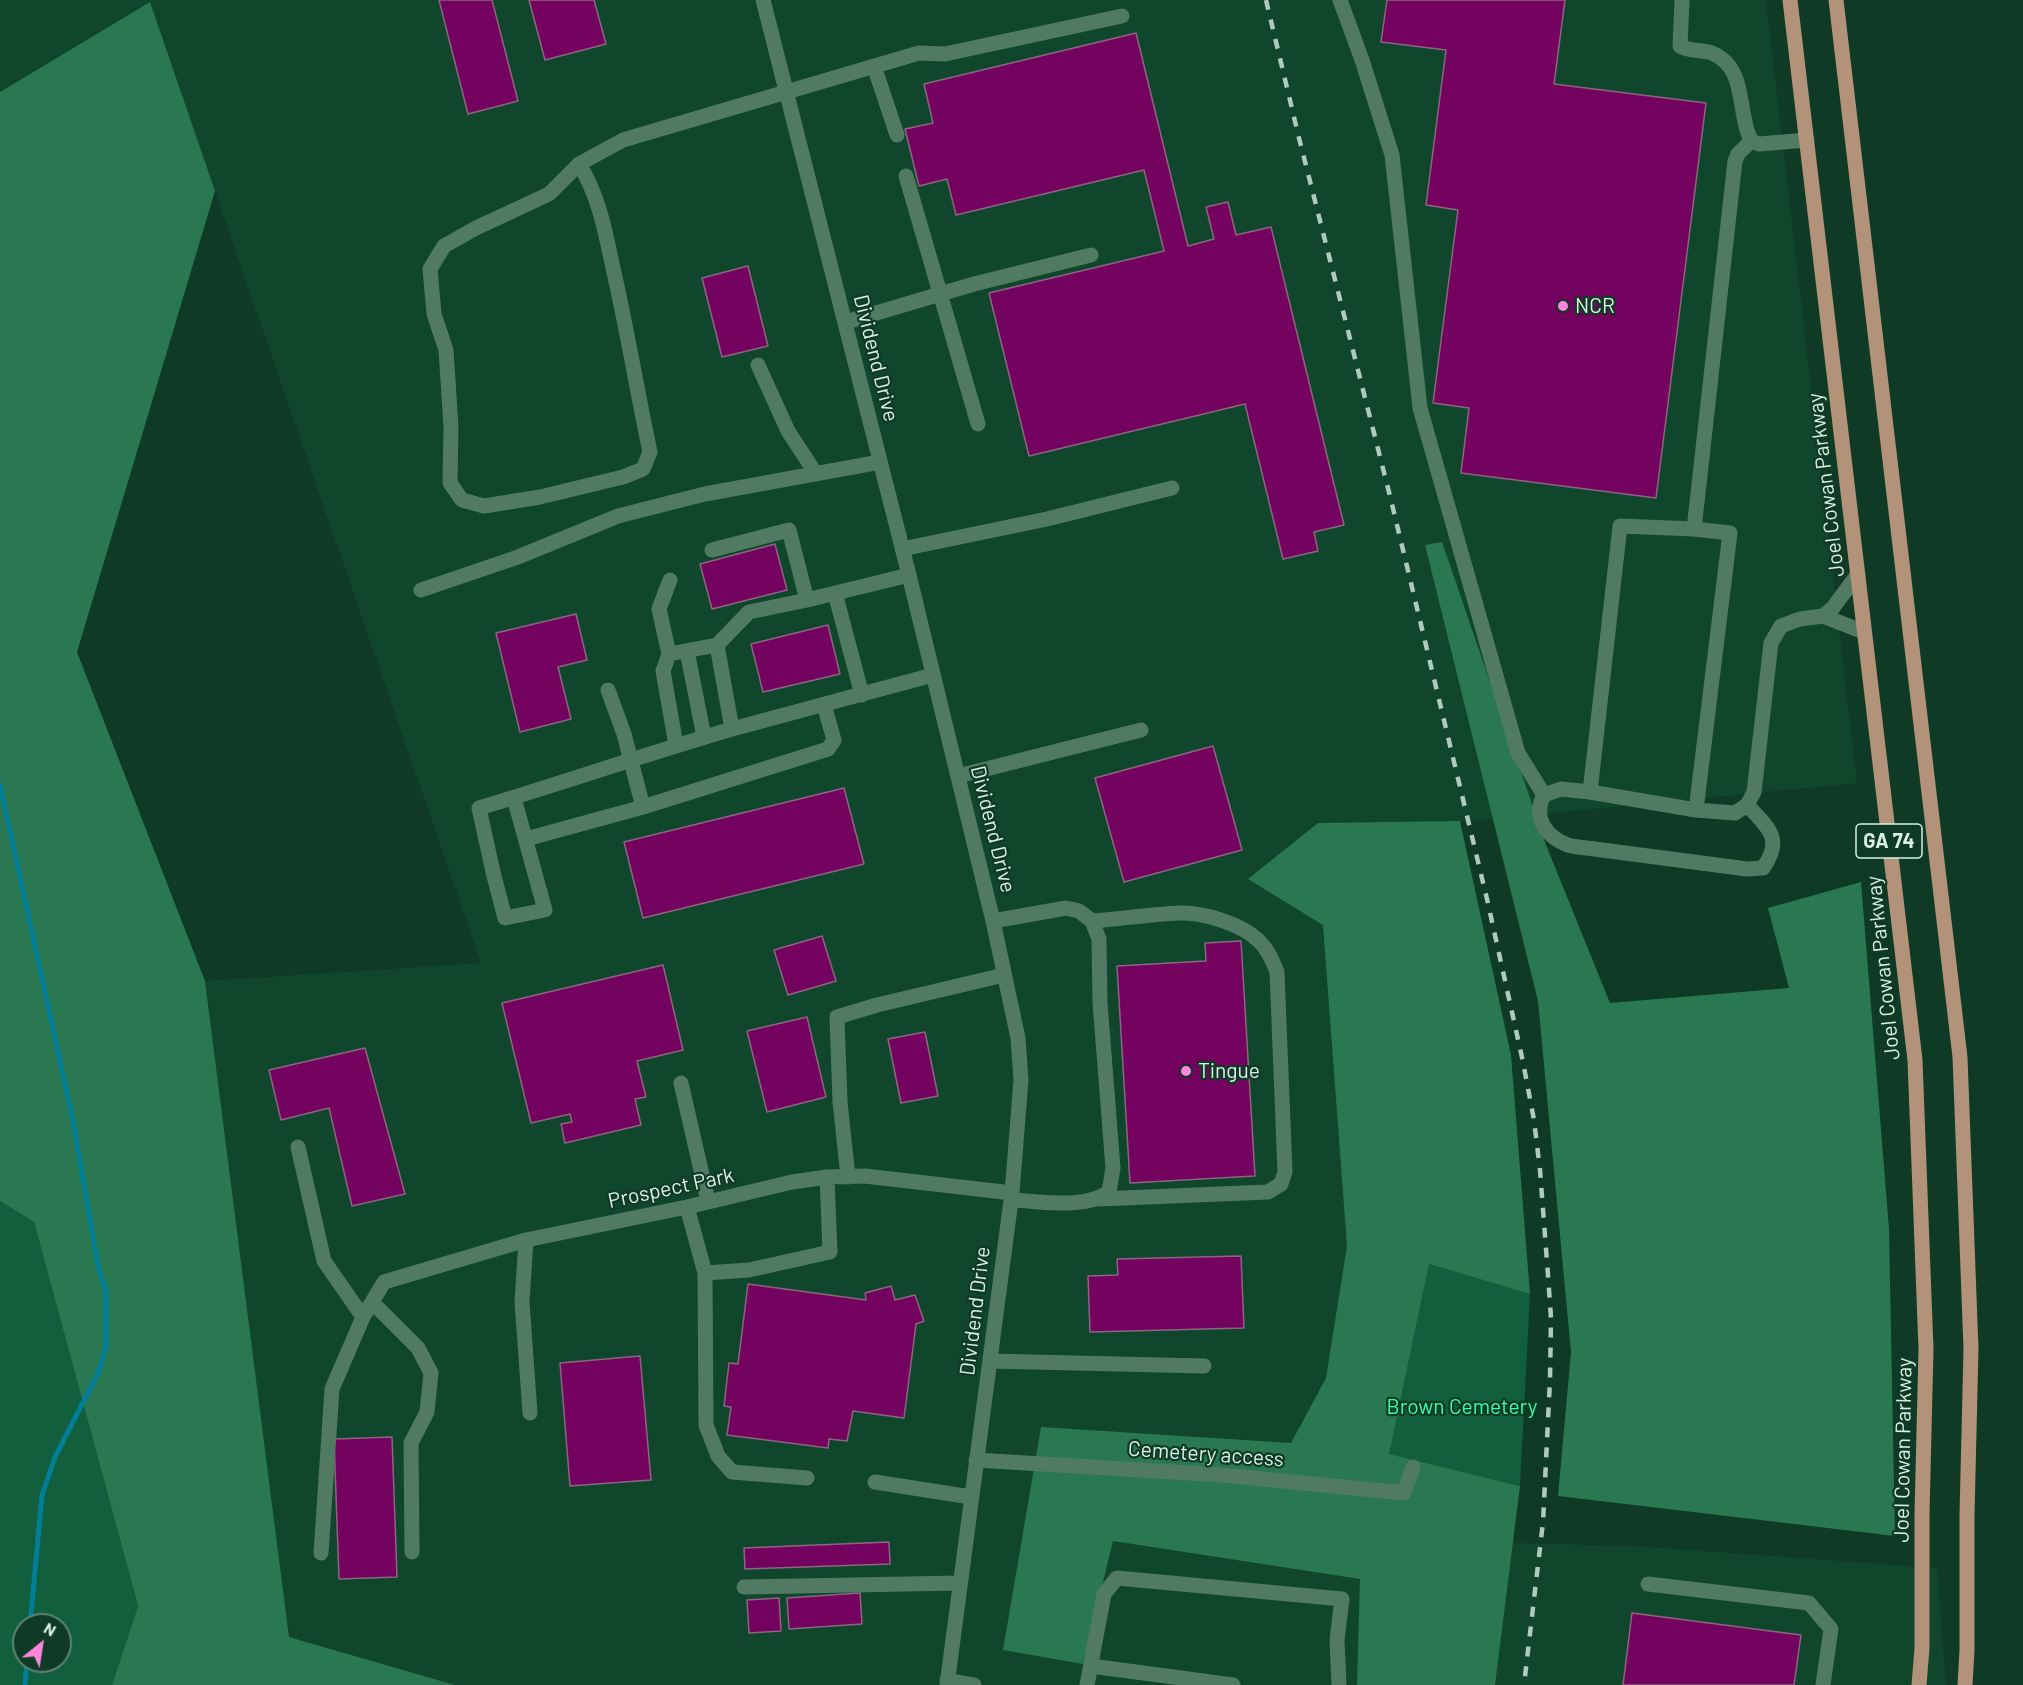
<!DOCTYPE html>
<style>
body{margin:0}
#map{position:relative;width:2023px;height:1685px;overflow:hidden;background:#0f3a25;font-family:Barlow,sans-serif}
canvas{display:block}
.north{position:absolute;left:12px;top:1613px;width:60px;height:60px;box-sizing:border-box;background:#0f3a25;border:2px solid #608371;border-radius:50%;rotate:30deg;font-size:16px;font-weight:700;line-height:24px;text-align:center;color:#daf1e2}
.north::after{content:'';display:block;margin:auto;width:21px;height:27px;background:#ff85de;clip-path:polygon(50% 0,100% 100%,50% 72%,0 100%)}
</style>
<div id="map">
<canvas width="2023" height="1685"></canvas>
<div class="north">N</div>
</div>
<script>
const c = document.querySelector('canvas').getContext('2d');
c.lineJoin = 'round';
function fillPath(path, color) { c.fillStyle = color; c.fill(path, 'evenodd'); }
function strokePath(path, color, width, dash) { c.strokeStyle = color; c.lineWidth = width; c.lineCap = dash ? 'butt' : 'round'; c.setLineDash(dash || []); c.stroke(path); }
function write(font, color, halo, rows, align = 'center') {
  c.font = font + ' Barlow,sans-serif'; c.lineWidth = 4.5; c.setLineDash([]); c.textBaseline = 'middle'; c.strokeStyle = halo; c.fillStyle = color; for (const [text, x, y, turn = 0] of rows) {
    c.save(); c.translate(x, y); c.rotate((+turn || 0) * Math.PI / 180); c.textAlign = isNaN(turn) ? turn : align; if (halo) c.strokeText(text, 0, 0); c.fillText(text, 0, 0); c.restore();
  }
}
fillPath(new Path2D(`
 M0 0H1766L1857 783 1320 836 1375 1217 1295 1531 1400 1540 1634 1546 1937 1568 1946 1685H455L289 1637 205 981 481 963 150 3 0 92Z`), '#10462c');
fillPath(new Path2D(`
 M0 1201 34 1222 138 1606 112 1685H0ZM24 1625H60V1661H24Z
 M1429 1264 1530 1294 1520 1486 1388 1454Z`), '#115f3c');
fillPath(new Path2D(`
 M150 2 215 191 77 652 205 981 289 1637 455 1685H112L138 1606 34 1222 0 1201V92Z
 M1442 542 1546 845 1610 1003 1789 988 1768 908 1861 882 1889 1229 1895 1536 1558 1496 1571 1352 1538 1001 1425 545Z
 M1460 821 1511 1055 1530 1294 1429 1264 1389 1454 1520 1486 1495 1685H1357L1360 1579 1113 1541 1083 1664 1003 1650 1041 1427 1291 1443 1326 1378 1347 1246 1323 925 1248 879 1318 823Z`), '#297851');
strokePath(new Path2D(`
 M0 785 73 1121 98 1266 106 1292V1346L99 1371 55 1457 42 1495 30 1625
 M25 1685 27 1661`), '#027e97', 5);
const building = new Path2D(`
 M439 0H492L518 101 468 114Z
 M529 0H594L606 44 545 60Z
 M1387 0H1565L1554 84 1706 103 1656 498 1461 473 1469 408 1433 403 1458 210 1426 205 1446 50 1381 42Z
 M1136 33 1188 246 1214 239 1206 207 1228 202 1236 235 1271 227 1344 525 1314 532 1318 551 1283 559 1245 404 1029 456 989 293 1164 251 1144 170 956 215 947 179 919 186 905 129 933 123 924 84Z
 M748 266 768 346 722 357 702 278Z
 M775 544 787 590 712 609 700 564Z
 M576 614 587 660 558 667 571 719 520 732 496 633Z
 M828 625 840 674 763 692 751 644Z
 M1213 746 1242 850 1124 882 1095 778Z
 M844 788 864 864 643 918 624 842Z
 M822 936 836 981 788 995 774 950Z
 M1241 941 1255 1176 1130 1183 1117 966 1206 961 1205 943Z
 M663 965 683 1050 637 1061 646 1097 635 1099 641 1125 565 1143 561 1124 572 1122 570 1114 531 1123 502 1003Z
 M807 1017 826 1097 767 1112 747 1031Z
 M925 1032 938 1096 901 1103 888 1039Z
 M365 1048 405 1194 352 1206 329 1108 281 1120 269 1070Z
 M1241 1256 1244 1328 1090 1332 1088 1276 1118 1275 1117 1259Z
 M748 1284 866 1300 865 1293 891 1286 895 1300 915 1295 924 1321 916 1324 904 1418 853 1411 847 1441 829 1439 828 1448 727 1435 731 1407 724 1406 729 1363 738 1364Z
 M640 1356 651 1480 570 1486 560 1363Z
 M392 1437 397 1577 339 1579 334 1439Z
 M889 1542 890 1564 745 1569 744 1548Z
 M860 1593 862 1624 789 1629 787 1598Z
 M779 1598 781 1631 749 1633 747 1600Z
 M1632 1613 1801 1635 1794 1685H1623Z`);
fillPath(building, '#74035f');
strokePath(building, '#8c6680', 1.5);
strokePath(new Path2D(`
 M763 0 909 575 993 921 1018 1038 1021 1080 1012 1193 947 1685
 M1340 0 1362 60 1392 155 1420 408 1518 753 1544 795
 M1682 0 1680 46C1690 52 1701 49 1712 53 1741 65 1739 96 1745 122 1746 129 1749 135 1751 141L1759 144 1807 140
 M874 66 897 135
 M1751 141 1738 154 1735 161 1694 529 1730 533 1696 810 1735 813 1747 805 1754 792 1771 643 1781 626 1800 619 1823 616 1864 632
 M579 164C599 196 605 231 613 268 627 329 637 391 650 452L643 469 623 477 540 497 484 506 462 500 450 483 451 427 446 350 434 314 430 269 444 246 476 228 549 194 579 164 623 140 919 53 945 54 1122 16
 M906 176 978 424
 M846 322 974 284 1091 255
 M758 365 788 431 816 474
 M1694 529 1620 526 1590 792 1696 810
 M902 549 1047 519 1172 488
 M712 550 789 530 807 600
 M909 575 807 600 749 612 717 645 732 729 933 675
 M670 580 659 609 669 654 717 645
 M421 590 518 557 618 516 705 494 880 462
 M835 593 862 695
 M1823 616 1832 609 1858 574
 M687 651 704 737
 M669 654 663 671 676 745
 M608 690 624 734 643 807
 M958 776 1141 730
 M1590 792 1561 789 1544 795C1532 817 1546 837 1568 845 1573 847 1581 847 1587 848L1747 869 1763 868C1784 839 1768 827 1747 805
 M514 798 545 910 505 918 493 872 479 808C564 782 647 754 732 729
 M526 839 643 807 828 749 834 740 824 705
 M993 921 1066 908 1079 911 1092 921 1099 939 1100 1003 1113 1168 1109 1192C1083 1210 1042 1201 1011 1200
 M1092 921C1121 919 1151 914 1180 913 1203 912 1241 924 1258 940 1268 949 1272 960 1277 972L1285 1172 1281 1184 1268 1192 1099 1199
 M681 1083 708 1201
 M298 1147 324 1261 363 1317
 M848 1177 840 1102 837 1017 877 1005 1004 975
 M687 1207 705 1273 706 1425 718 1456 732 1472 807 1478
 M526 1240 522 1302 530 1413
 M705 1273 749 1270 830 1252 827 1177
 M372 1302 418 1348 431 1373 427 1412 411 1443 412 1552
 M990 1361 1204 1366
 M976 1460 1223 1475 1404 1493 1413 1467
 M875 1482 971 1497
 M321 1553 332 1389 363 1317 384 1282 526 1240 687 1207 792 1182 827 1177 865 1176 1012 1193
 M1648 1584 1809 1603 1831 1629 1823 1685
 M744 1587 960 1583
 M1091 1666 1233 1685
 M947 1680 974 1685
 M1087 1685 1104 1594 1117 1578 1342 1599 1337 1640 1339 1685`), '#507b62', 15);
strokePath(new Path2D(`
 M1790 0 1915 1060 1926 1349 1922 1514V1648L1919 1685
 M1836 0 1960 1057 1971 1349 1967 1515V1650L1965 1685`), '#b29278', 15);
strokePath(new Path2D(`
 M1266 0 1299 138 1391 500 1487 899 1523 1062 1534 1120 1540 1170 1548 1275 1551 1318 1550 1380 1543 1522 1524 1685`), '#b0cbbb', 4.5, [10, 10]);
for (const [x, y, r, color] of [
 [1563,306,6,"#ff85de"],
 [1186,1071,6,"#ff85de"]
]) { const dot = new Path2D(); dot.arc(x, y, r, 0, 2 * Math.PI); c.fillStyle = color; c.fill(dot); strokePath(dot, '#0f3a25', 2); }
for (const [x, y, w] of [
 [1889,841,66]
]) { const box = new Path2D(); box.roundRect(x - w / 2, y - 17, w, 34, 4.5); c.fillStyle = '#0f3a25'; c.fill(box); strokePath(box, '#daf1e2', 1.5); }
write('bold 20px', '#daf1e2', null, [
 ["GA 74",1889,841]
]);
write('21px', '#daf1e2', '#0f3a25', [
 ["NCR",1575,306],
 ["Tingue",1198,1071]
], 'left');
write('21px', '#daf1e2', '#0f3a25', [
 ["Dividend Drive",876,358,76],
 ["Joel Cowan Parkway",1826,485,-97],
 ["Dividend Drive",993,829,76],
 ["Joel Cowan Parkway",1883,968,-96],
 ["Prospect Park",671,1188,-12],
 ["Dividend Drive",975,1311,-83],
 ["Joel Cowan Parkway",1903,1450,-89],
 ["Cemetery access",1206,1454,4]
]);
write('21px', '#37ffa8', '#0f3a25', [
 ["Brown Cemetery",1462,1407]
]);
</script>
